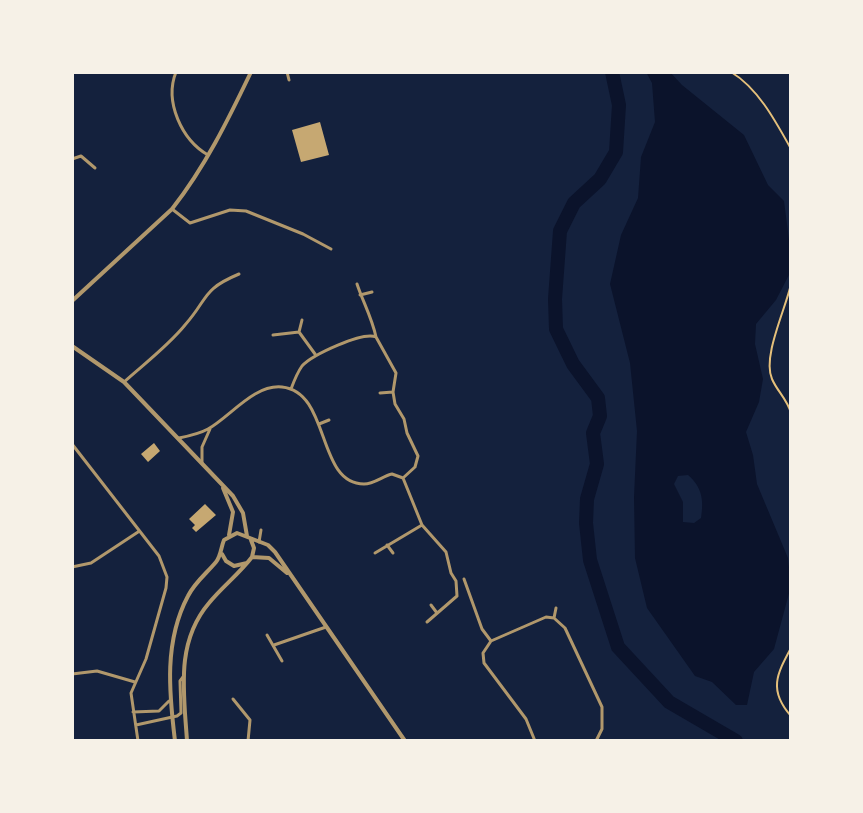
<!DOCTYPE html>
<style>
body{margin:0}
#map{position:relative;width:863px;height:813px;overflow:hidden;background:#14213d;font-family:"PT Sans Narrow",sans-serif}
canvas{display:block}
.frame{position:absolute;inset:0;border:74px solid #f6f1e7;pointer-events:none}
</style>
<div id="map">
<canvas width="863" height="813"></canvas>
<div class="frame"></div>
</div>
<script>
const c = document.querySelector('canvas').getContext('2d');
c.lineJoin = 'round';
function fillPath(path, color) { c.fillStyle = color; c.fill(path, 'evenodd'); }
function strokePath(path, color, width, dash) { c.strokeStyle = color; c.lineWidth = width; c.lineCap = dash ? 'butt' : 'round'; c.setLineDash(dash || []); c.stroke(path); }
fillPath(new Path2D(`
 M646 72H670L682 85 744 135 768 185 784 201 791 255V271L776 300 756 324 755 344 763 379 759 402 746 432 753 455 757 484 788 558 791 586 774 649 754 672 747 705H736L712 682 695 676 647 608 635 558 634 497 637 431 630 363 610 284 621 235 638 198 641 157 655 122 652 83ZM688 475C702 487 704 500 701 518L694 523 683 522V502L674 484 678 476Z`), '#0b132b');
strokePath(new Path2D(`
 M612 72 619 105 616 152 600 179 574 203 560 231 555 299 556 329 573 364 598 398 600 416 593 433 597 464 587 499 586 523 590 560 618 647 669 702 736 741`), '#0b132b', 14);
fillPath(new Path2D(`
 M320 122 329 155 301 162 292 130Z
 M154 443 160 451 148 462 141 454Z
 M205 504 216 515 196 532 192 528 195 525 189 519Z`), '#c6a872');
strokePath(new Path2D(`
 M731 72C758 88 776 122 791 149
 M791 174V183
 M791 284C786 308 762 357 772 379 777 391 787 399 791 413
 M791 648C777 674 768 690 791 716`), '#e5c07b', 2);
strokePath(new Path2D(`
 M176 72C164 102 182 140 208 155
 M287 72 289 80
 M72 74 73 72
 M72 159 81 156 95 168
 M172 209 190 223 230 210 246 211 303 234 331 249
 M357 284C363 302 372 318 376 337
 M360 295 372 292
 M299 332 302 320
 M273 335 299 332 315 354
 M124 382C144 364 168 346 185 325 209 298 201 290 239 274
 M291 389C294 381 297 373 302 366 312 355 363 331 376 337L396 373 393 392 395 404 404 419 407 433 418 456 415 467 403 478
 M380 393 393 392
 M319 424 329 420
 M179 438C189 436 199 434 208 429 230 417 254 384 282 387 331 392 316 484 364 484 374 484 383 476 392 474L403 478 422 525 446 552 451 573 456 581 457 596 427 622
 M72 444 159 556 167 577 166 588 146 659 131 693 138 741
 M202 463V447L210 429
 M259 542 261 530
 M387 545 393 553
 M375 553 422 525
 M72 567 91 563 138 532
 M464 579 482 629 491 641
 M431 605 437 613
 M554 618 556 608
 M267 635 282 661
 M274 645 326 627
 M72 674 97 671 135 682
 M233 699 250 720 248 741
 M133 712 159 711 169 701
 M136 725 177 716 181 713 180 681 183 677
 M535 741 526 719 484 663 483 653 491 641 546 617 554 618 565 628 602 707V729L596 741`), '#b1986c', 3);
strokePath(new Path2D(`
 M72 301 172 209C205 167 228 120 251 72
 M72 346 124 382 233 496 243 513 247 536
 M223 488 233 512 229 535
 M222 554 226 561 234 566 247 563
 M252 557 269 558 287 573
 M175 741C169 692 164 641 188 596 195 582 206 574 216 562 221 556 221 547 224 540L237 533 268 545 275 552 405 741
 M187 741C184 693 175 643 209 603 222 587 239 574 252 557L254 548 251 540`), '#b1986c', 4);
</script>
